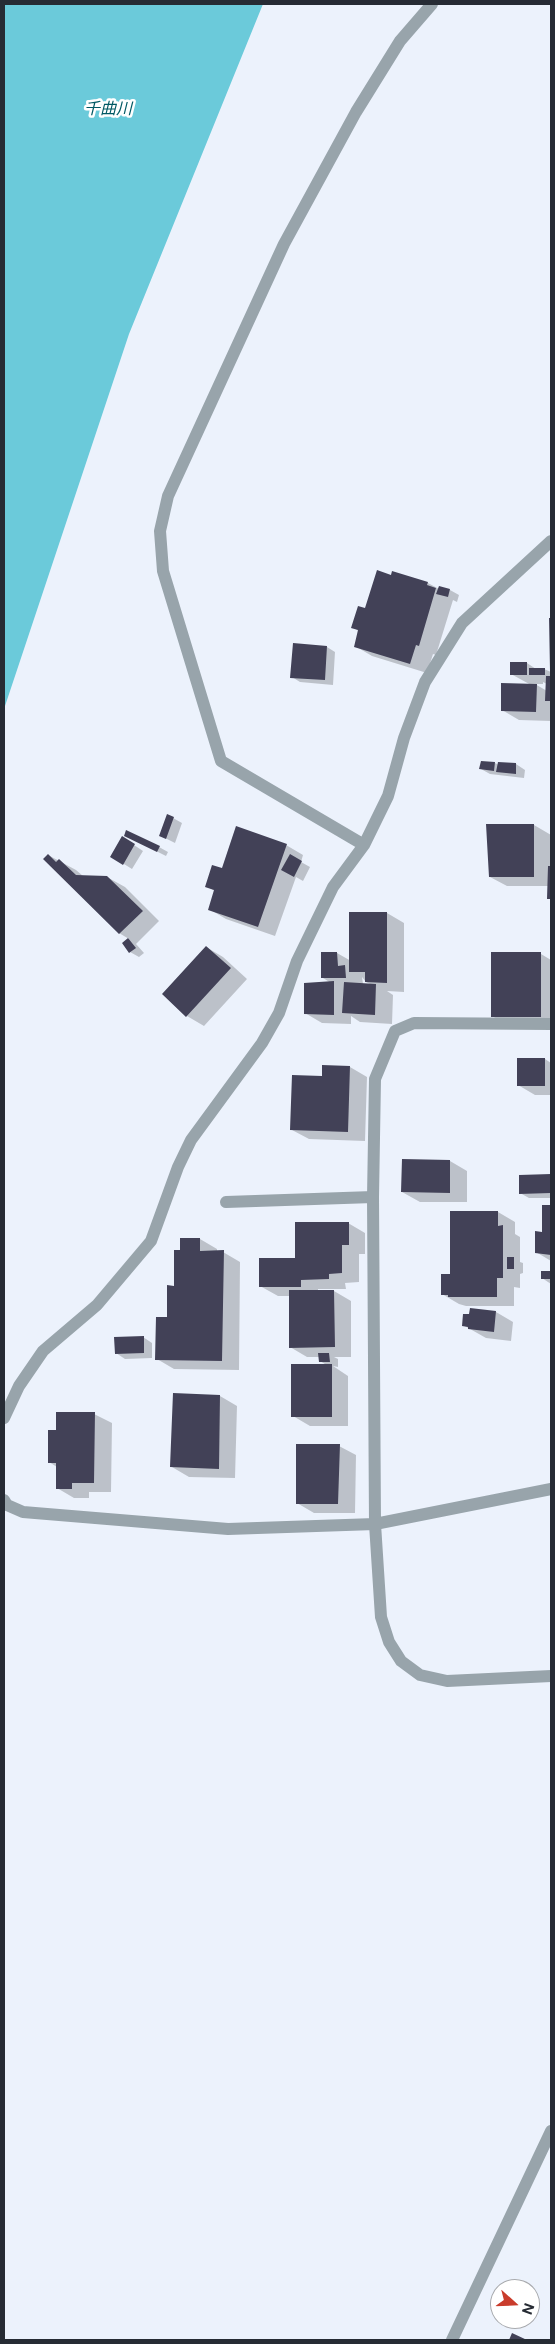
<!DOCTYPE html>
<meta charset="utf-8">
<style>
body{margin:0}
#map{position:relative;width:555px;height:2344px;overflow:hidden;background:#ecf2fc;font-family:"Public Sans",sans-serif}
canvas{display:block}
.frame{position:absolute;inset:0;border:5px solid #262b34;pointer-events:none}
.north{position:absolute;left:490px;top:2279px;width:50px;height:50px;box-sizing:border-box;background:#fff;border:1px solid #a8aaae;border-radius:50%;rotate:110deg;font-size:14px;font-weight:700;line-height:20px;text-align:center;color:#262b34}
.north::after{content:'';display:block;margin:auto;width:18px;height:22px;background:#c93c2c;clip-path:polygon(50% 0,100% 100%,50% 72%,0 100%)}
</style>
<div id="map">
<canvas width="555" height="2344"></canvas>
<div class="frame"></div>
<div class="north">N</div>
</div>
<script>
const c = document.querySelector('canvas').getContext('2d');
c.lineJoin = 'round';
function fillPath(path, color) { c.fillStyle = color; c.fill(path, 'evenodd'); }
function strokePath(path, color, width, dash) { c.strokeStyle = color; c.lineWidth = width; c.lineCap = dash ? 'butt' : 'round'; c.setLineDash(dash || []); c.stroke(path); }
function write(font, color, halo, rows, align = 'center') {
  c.font = font + ' "Public Sans","Noto Sans JP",sans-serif'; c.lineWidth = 5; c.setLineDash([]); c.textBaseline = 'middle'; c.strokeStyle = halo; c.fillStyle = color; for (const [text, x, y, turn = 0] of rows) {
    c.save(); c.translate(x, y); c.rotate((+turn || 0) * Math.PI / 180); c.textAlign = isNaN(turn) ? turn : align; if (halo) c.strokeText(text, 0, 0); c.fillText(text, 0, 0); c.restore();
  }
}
fillPath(new Path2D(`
 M4 4H263L129 334 4 709Z`), '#6bcada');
fillPath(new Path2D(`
 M393 572 428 583 439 589V587L450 590 459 595 457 602 453 600 436 655 433 654 427 673 372 656 355 646 359 631 352 627Z
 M550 619H551V721L519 720 502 710 531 685 511 674 527 663 536 669H544L551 672ZM543 682 547 684V691L535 684H543Z
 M327 647 335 652 333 685 300 682 292 677Z
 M495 763 499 765V763L516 764 525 770 524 778 490 774 481 769Z
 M173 818 182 823 175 843 161 836Z
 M534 825 551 835V899L549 898V886H507L490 877Z
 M134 840 159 847 168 852 166 856Z
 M131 843 143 851 132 869 111 856Z
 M286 845 303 855 301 862 310 867 303 881 296 877 275 936 226 919 209 909 215 891 206 886 223 869Z
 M48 855 76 870 83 876 107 877 125 887 159 921 136 944 144 953 139 957 130 952 124 943 129 939 119 933Z
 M387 913 404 923V992L387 991 393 995 392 1024 360 1022 351 1016V1024L322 1023 305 1013 331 983 323 978 322 953H337L351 961ZM362 977 366 982 372 985 363 984Z
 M206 947 223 957 247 979 204 1026 187 1016Z
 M541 954 551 960V1027L509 1026 492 1016Z
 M545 1059 551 1063V1095H535L518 1085Z
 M350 1067 367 1077 365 1141 309 1139 292 1130 323 1077Z
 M450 1161 467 1171V1202H420L402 1192Z
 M551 1175V1198H529L520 1193V1176Z
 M543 1206H551V1261L536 1252 543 1233Z
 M498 1212 515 1222V1234L520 1237V1262L523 1263V1273L520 1274V1288L514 1287V1306H466L459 1304 442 1294 451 1276Z
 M348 1223 365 1233V1254H359V1282L345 1283 346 1289H318V1291H334L351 1301V1357H334L338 1359V1367L333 1366 348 1376V1426H310L293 1416 328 1366 320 1361V1357H307L290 1347V1296H278L260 1286Z
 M200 1239 217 1249V1252H223L240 1262 239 1370 174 1369 157 1359 168 1318 181 1251Z
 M542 1272H551V1284L542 1278Z
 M496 1312 513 1322 511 1341 486 1338 463 1325Z
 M143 1337 152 1343V1358L125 1359 116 1353Z
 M174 1394 220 1396 237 1406 235 1478 189 1477 172 1467Z
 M94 1414 112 1423 111 1492H89V1498H74L57 1488V1467L49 1462 57 1431Z
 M339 1446 356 1455 355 1513H314L297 1503Z`), '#0003');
fillPath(new Path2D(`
 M377 570 391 575 392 571 428 582 427 585 436 588 419 646 416 645 410 664 354 647 358 630 351 628 358 606 365 608Z
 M439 586 450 589 448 597 436 594Z
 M549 618H551V671H550Z
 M293 643 327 646 325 680 290 678Z
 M510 662H527V675H510Z
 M529 668H545V675H529Z
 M546 676H551V701H545Z
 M501 683 537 684 536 712 501 711Z
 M481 761 495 762 494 771 479 769Z
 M498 762 516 763V774L496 772Z
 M167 814 174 817 166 839 159 836Z
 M486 824H534V877H489Z
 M236 826 287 844 258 927 208 910 214 890 205 887 212 865 222 868Z
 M126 830 160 846 157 852 124 836Z
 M122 836 135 844 123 865 110 857Z
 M48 854 56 862 59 859 76 875 107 876 143 911 119 934 43 859Z
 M290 854 302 861 294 877 281 870Z
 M548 866H551V899H547Z
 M349 912H387V983L365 982V972H349Z
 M128 938 136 948 129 953 122 943Z
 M206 946 231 968 186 1017 162 994Z
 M321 952H337L338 966 345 965 346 978H321Z
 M491 952H541V1017H491Z
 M334 981V1015L304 1014V983Z
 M344 982 376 984 375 1015 342 1013Z
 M517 1058H545V1086H517Z
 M322 1065 350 1066 348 1132 290 1130 292 1075 322 1076Z
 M402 1159 450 1160V1193L401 1192Z
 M551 1174V1193L519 1194V1175Z
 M542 1205H551V1255L535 1253V1231L542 1232Z
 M450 1211H498V1226L503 1225V1278H497V1297H448V1295H441V1274H450Z
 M295 1222H349V1245H342V1273L329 1274V1279L301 1280V1287H259V1258H295Z
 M180 1238H200V1251L224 1250 222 1361 155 1360 156 1317H167V1285L174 1286V1250H180Z
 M507 1257H514V1269H507Z
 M541 1271H551V1279H541Z
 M289 1290H334L335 1347 289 1348Z
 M470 1308 496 1311 494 1332 468 1329V1327L462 1326 463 1314H469Z
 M144 1336V1353L115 1354 114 1337Z
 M318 1353H329L330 1362H319Z
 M291 1364H332V1417H291Z
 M173 1393 220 1395 219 1469 170 1467Z
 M56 1412H95L94 1483H72V1489H56V1463H48V1430H56Z
 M296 1444H340L338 1504H296Z
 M512 2333 527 2340H509Z`), '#424157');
strokePath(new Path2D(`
 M364 845 221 761 163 571 160 531 168 496 284 244 356 112 400 41 432 4
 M551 1024 414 1023 395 1031 375 1079 373 1197 375 1524 381 1617 389 1642 401 1661 420 1675 447 1681 551 1676
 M226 1202 373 1197
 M4 1418 19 1386 43 1351 97 1305 151 1241 178 1167 191 1140 262 1043 279 1013 297 961 333 887 364 845 388 796 404 738 425 682 462 623 551 541
 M4 1500 7 1505 23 1512 228 1529 375 1524 551 1489
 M452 2340 551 2131`), '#98a4ab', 12);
write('italic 16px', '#005964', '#fff', [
 ["千曲川",108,109]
]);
</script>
